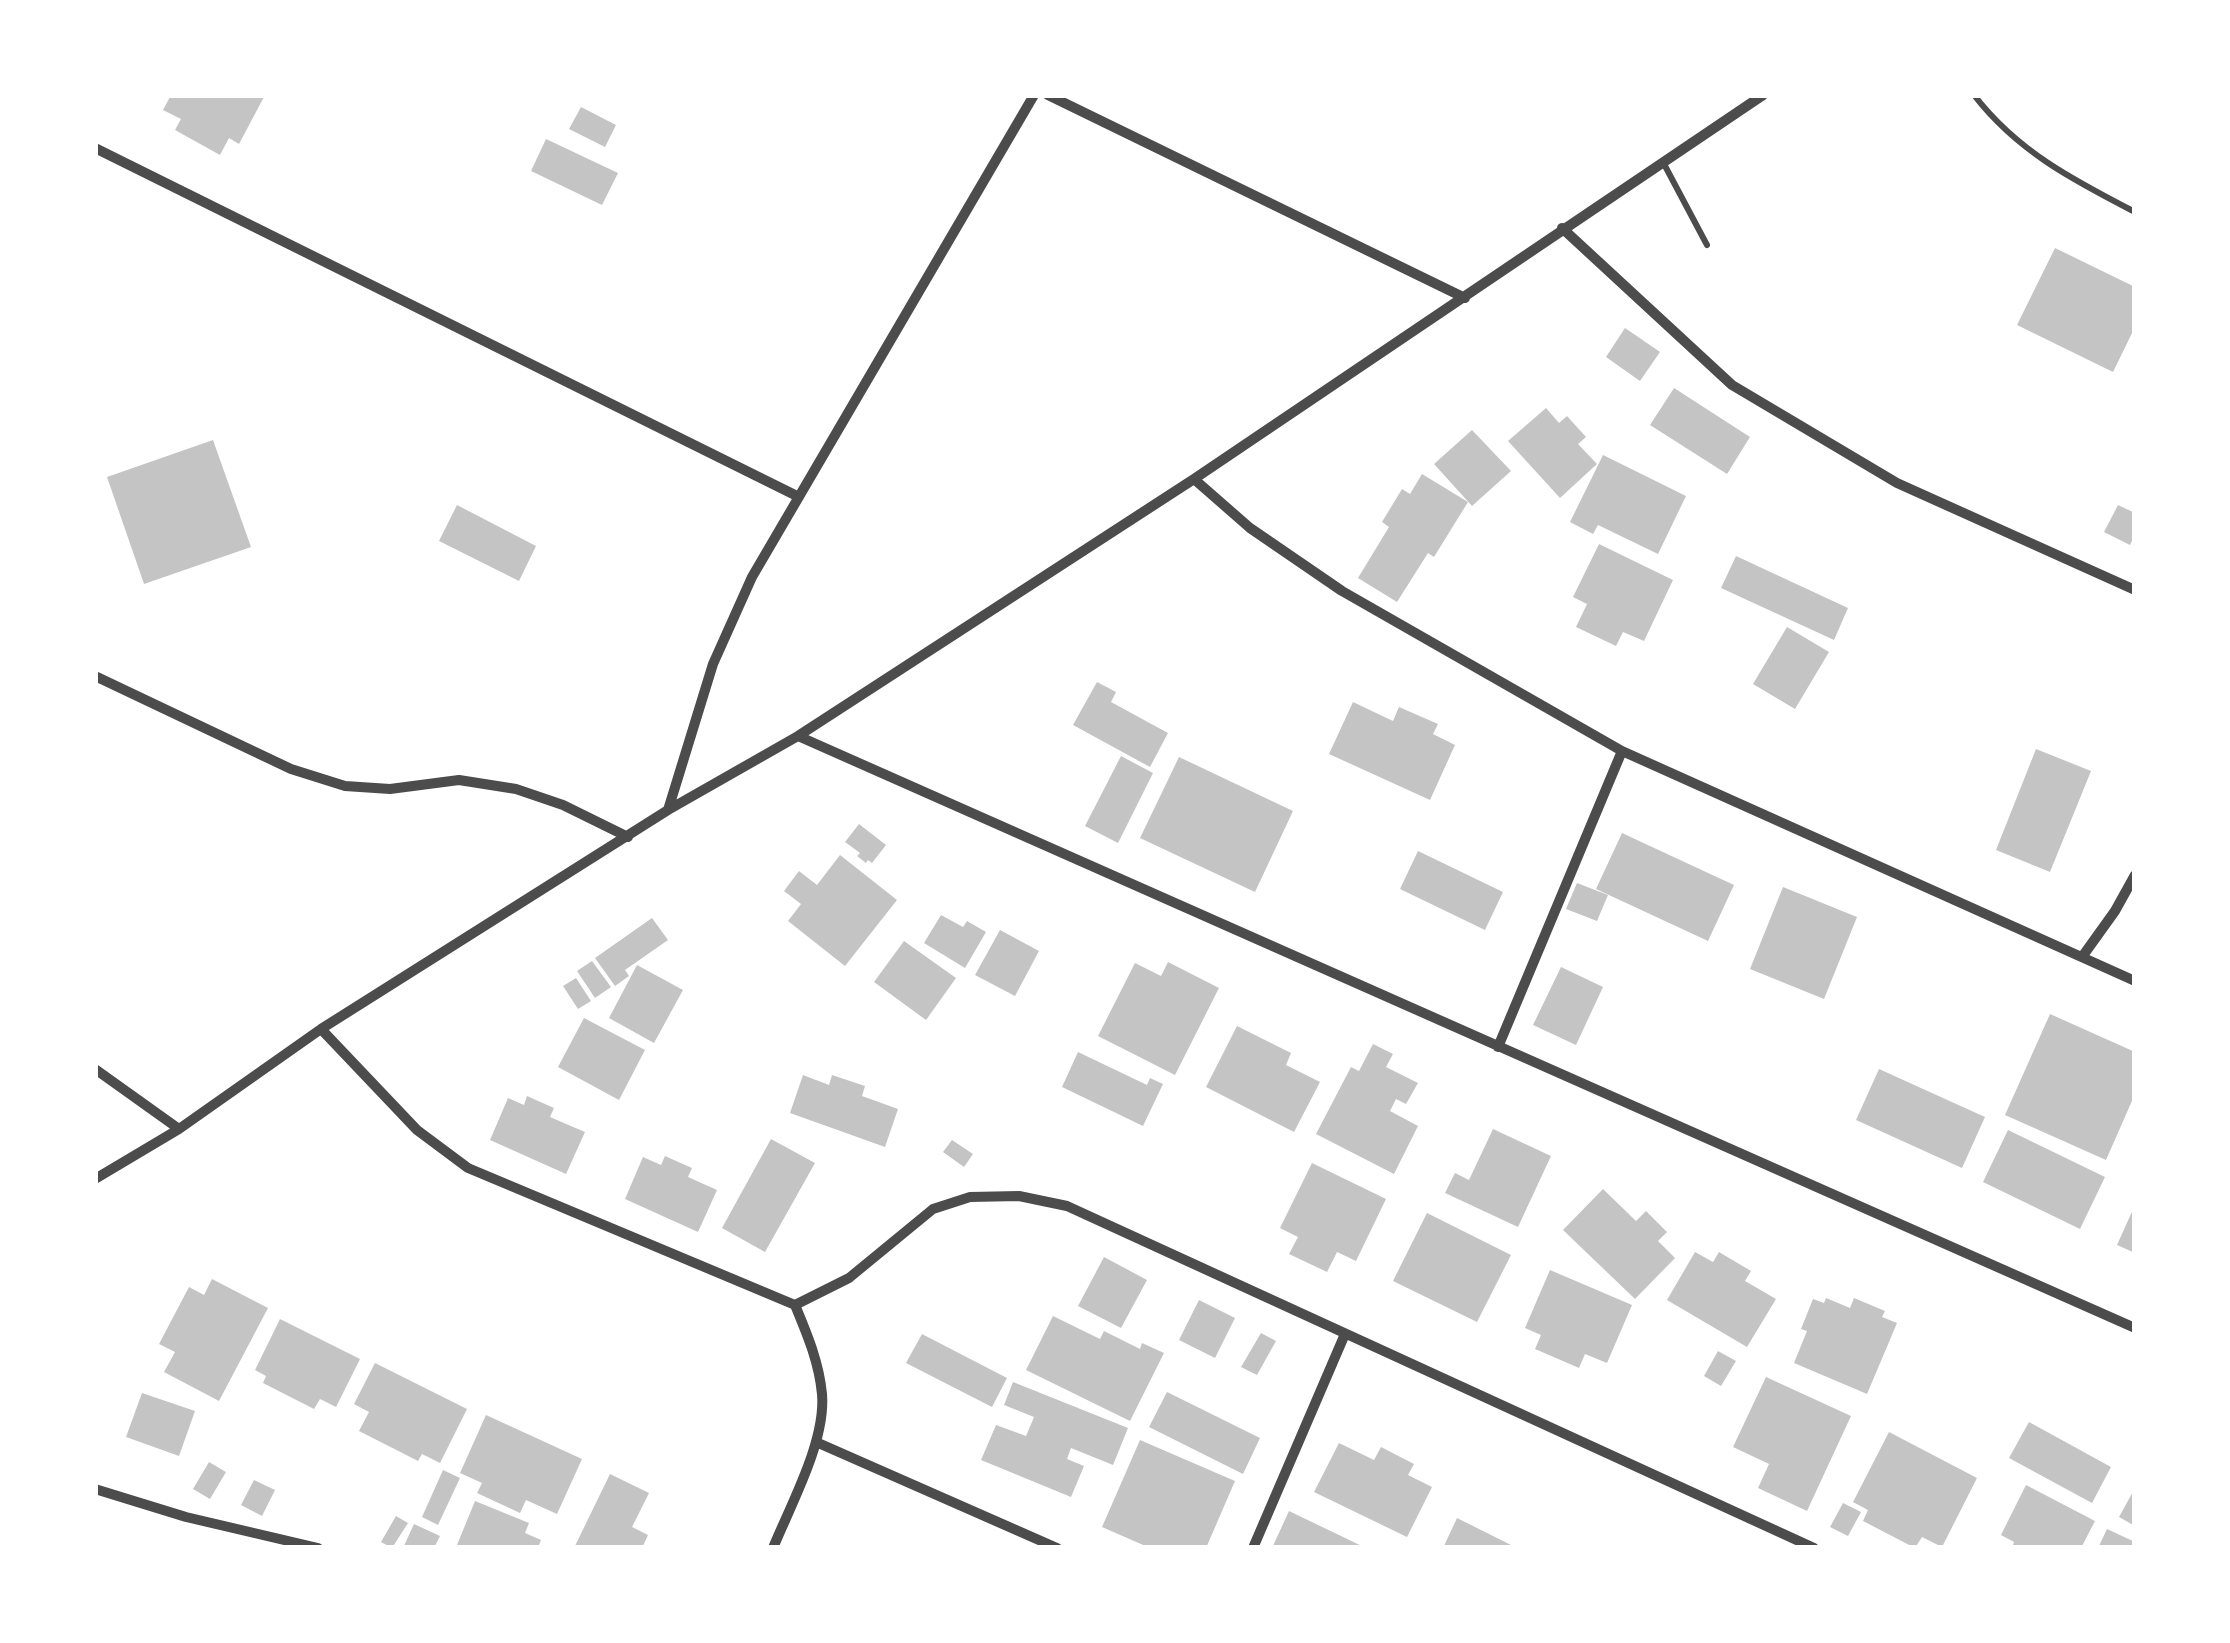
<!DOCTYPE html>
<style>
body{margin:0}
#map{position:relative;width:2230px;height:1643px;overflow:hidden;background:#fff;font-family:"Asap Condensed",sans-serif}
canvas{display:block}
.frame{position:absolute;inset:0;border:98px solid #fff;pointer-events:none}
</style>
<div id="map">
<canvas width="2230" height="1643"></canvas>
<div class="frame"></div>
</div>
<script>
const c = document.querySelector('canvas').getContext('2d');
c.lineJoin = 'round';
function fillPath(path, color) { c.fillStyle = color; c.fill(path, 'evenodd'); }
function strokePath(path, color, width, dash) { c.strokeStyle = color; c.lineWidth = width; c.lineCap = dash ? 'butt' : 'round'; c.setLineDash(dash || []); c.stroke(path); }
fillPath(new Path2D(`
 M171 95H265L239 144 229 138 220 155 175 130 181 119 163 110Z
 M581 107 616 125 605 147 569 129Z
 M546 139 618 173 602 205 531 171Z
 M2055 248 2135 287V327L2113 372 2017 325Z
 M1625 328 1660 352 1640 381 1606 357Z
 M1674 388 1750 437 1727 474 1650 425Z
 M1546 408 1559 423 1567 416 1586 437 1578 444 1597 464 1560 498 1508 441Z
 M1472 430 1511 471 1472 506 1434 464Z
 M213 440 251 547 144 584 107 477Z
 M1603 455 1686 496 1658 554 1598 525 1593 534 1570 522Z
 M1422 474 1468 502 1434 557 1428 553 1397 602 1358 578 1389 527 1382 522 1402 489 1410 494Z
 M457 505 536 546 519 581 439 541Z
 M2118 505 2135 513V534L2130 545 2104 532Z
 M1599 544 1673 580 1644 641 1623 632 1616 646 1576 627 1587 604 1573 597Z
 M1736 556 1848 608 1834 640 1721 588Z
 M1787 627 1829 652 1795 709 1753 684Z
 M1097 682 1116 692 1111 702 1168 733 1150 767 1073 725Z
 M1353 702 1393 721 1399 707 1438 724 1433 734 1455 745 1430 800 1329 754Z
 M2036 749 2091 771 2050 872 1996 850Z
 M1121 756 1153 773 1118 843 1085 826Z
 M1179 757 1293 811 1255 892 1140 838Z
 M859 824 886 845 872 863 868 860 866 863 857 856 860 853 845 842Z
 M1622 833 1734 885 1708 941 1596 889Z
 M1418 851 1503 892 1485 930 1400 889Z
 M840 855 897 900 845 966 788 921 801 904 784 891 799 871 817 885Z
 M1577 883 1608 895 1597 921 1566 909Z
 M1783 887 1857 917 1824 999 1750 969Z
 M941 915 963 927 967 921 986 932 965 968 924 943Z
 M652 918 668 940 625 970 629 976 615 986 595 958Z
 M1000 930 1039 951 1015 996 975 975Z
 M904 941 956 978 926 1020 874 982Z
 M592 961 611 987 595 998 577 971Z
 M1168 962 1219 988 1175 1075 1098 1036 1135 963 1161 976Z
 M637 965 683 990 654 1043 609 1018Z
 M1561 967 1603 987 1576 1045 1533 1025Z
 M576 978 591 1001 578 1009 563 986Z
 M2050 1014 2135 1052V1094L2106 1160 2005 1115Z
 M584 1018 645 1050 619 1100 558 1067Z
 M1237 1026 1291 1053 1286 1065 1320 1082 1294 1132 1206 1087Z
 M1373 1044 1393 1054 1386 1067 1418 1083 1406 1104 1396 1099 1390 1111 1418 1126 1394 1174 1316 1134 1351 1067 1359 1071Z
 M1078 1052 1147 1085 1150 1078 1163 1084 1143 1126 1062 1087Z
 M1879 1069 1985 1117 1962 1168 1856 1120Z
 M803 1075 829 1085 832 1075 865 1086 862 1096 898 1109 885 1147 790 1113Z
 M527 1096 554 1108 550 1117 585 1132 566 1174 490 1140 508 1098 524 1105Z
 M1493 1129 1551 1156 1518 1227 1445 1193 1455 1173 1469 1180Z
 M2008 1130 2105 1177 2080 1229 1983 1182Z
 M771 1139 815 1163 765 1252 722 1228Z
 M952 1140 973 1154 964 1167 943 1152Z
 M665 1156 692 1168 688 1177 717 1190 698 1232 625 1199 643 1157 661 1165Z
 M1312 1163 1386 1199 1356 1261 1337 1252 1327 1272 1289 1254 1298 1237 1280 1228Z
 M1603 1189 1636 1221 1646 1211 1667 1232 1658 1241 1675 1258 1635 1299 1563 1230Z
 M2135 1205V1253L2117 1245Z
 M1427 1213 1511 1255 1477 1322 1393 1281Z
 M1695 1252 1713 1262 1719 1252 1751 1271 1745 1281 1776 1299 1747 1347 1667 1300Z
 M1104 1257 1147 1280 1121 1328 1078 1306Z
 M1550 1270 1632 1305 1607 1363 1585 1354 1579 1368 1535 1349 1541 1335 1525 1328Z
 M212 1279 268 1308 219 1401 164 1372 175 1352 159 1344 189 1287 204 1295Z
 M1826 1298 1850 1308 1854 1298 1885 1311 1882 1317 1897 1323 1867 1394 1794 1363 1807 1331 1801 1329 1813 1299 1824 1303Z
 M1199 1300 1235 1318 1215 1358 1179 1340Z
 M1053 1316 1100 1339 1104 1331 1140 1349 1142 1343 1164 1353 1130 1421 1026 1370Z
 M280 1319 360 1359 336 1407 320 1399 314 1409 263 1383 266 1376 255 1370Z
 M1261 1333 1276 1341 1257 1375 1241 1367Z
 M922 1334 1007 1378 992 1407 906 1363Z
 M1718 1351 1736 1361 1721 1386 1704 1376Z
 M375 1363 467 1409 440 1463 422 1454 418 1461 359 1431 369 1412 354 1404Z
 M1766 1377 1851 1416 1807 1511 1758 1488 1769 1464 1733 1447Z
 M1013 1382 1128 1428 1113 1465 1071 1448 1067 1459 1084 1466 1071 1497 981 1460 996 1425 1026 1436 1034 1417 1004 1405Z
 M1167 1392 1260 1438 1243 1474 1149 1427Z
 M142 1393 195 1411 179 1456 126 1437Z
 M486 1415 582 1459 557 1514 526 1500 520 1513 477 1493 482 1483 460 1473Z
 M2029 1422 2111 1467 2092 1503 2009 1458Z
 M1889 1432 1977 1478 1942 1547 1922 1537 1915 1548 1863 1521 1868 1510 1853 1502Z
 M1140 1440 1235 1481 1206 1548H1150L1102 1527Z
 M1339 1443 1374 1460 1381 1447 1414 1464 1408 1475 1432 1487 1407 1537 1314 1492Z
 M209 1462 226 1472 210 1499 193 1489Z
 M443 1470 460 1478 438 1525 422 1517Z
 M610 1474 649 1493 632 1527 648 1535 642 1548H574Z
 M254 1480 275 1490 262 1516 241 1505Z
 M2026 1485 2095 1521 2081 1548H2012L2014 1542 2001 1535Z
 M2135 1488V1526L2119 1517Z
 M475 1501 529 1523 525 1533 541 1540 538 1548H465L457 1545Z
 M1843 1503 1861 1512 1848 1536 1830 1527Z
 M1289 1511 1366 1548H1272Z
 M396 1516 408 1523 392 1548 381 1542Z
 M1457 1518 1517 1548H1443Z
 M414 1524 440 1536 434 1548H403Z
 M2107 1529 2135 1542V1548H2098Z`), '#c4c4c4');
strokePath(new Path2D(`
 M1974 95C2017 151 2073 180 2135 212
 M1664 164 1707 245`), '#4c4c4c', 6);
strokePath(new Path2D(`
 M1048 95 1465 298
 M95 148 799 497
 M1562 228 1732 385 1897 483 2135 590
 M1194 479 1250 528 1342 591 1622 751 2135 981
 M95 676 291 769 345 786 390 789 459 780 516 789 563 805 628 837
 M798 736 2135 1328
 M668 810 713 664 752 577 1034 95
 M2082 957 2115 911 2135 875
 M321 1029 417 1130 468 1168 795 1305C807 1334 819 1362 822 1394 826 1441 791 1504 773 1548
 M1498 1047 1622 751
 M95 1069 179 1129
 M95 1179 179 1129 321 1029 668 810 798 736 1194 479 1763 95
 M795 1305 849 1278 933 1209 970 1197 1019 1196 1067 1206 1814 1548
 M816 1442 1057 1548
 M95 1489 186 1517 318 1548
 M1253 1548 1345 1334`), '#4c4c4c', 10);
</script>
